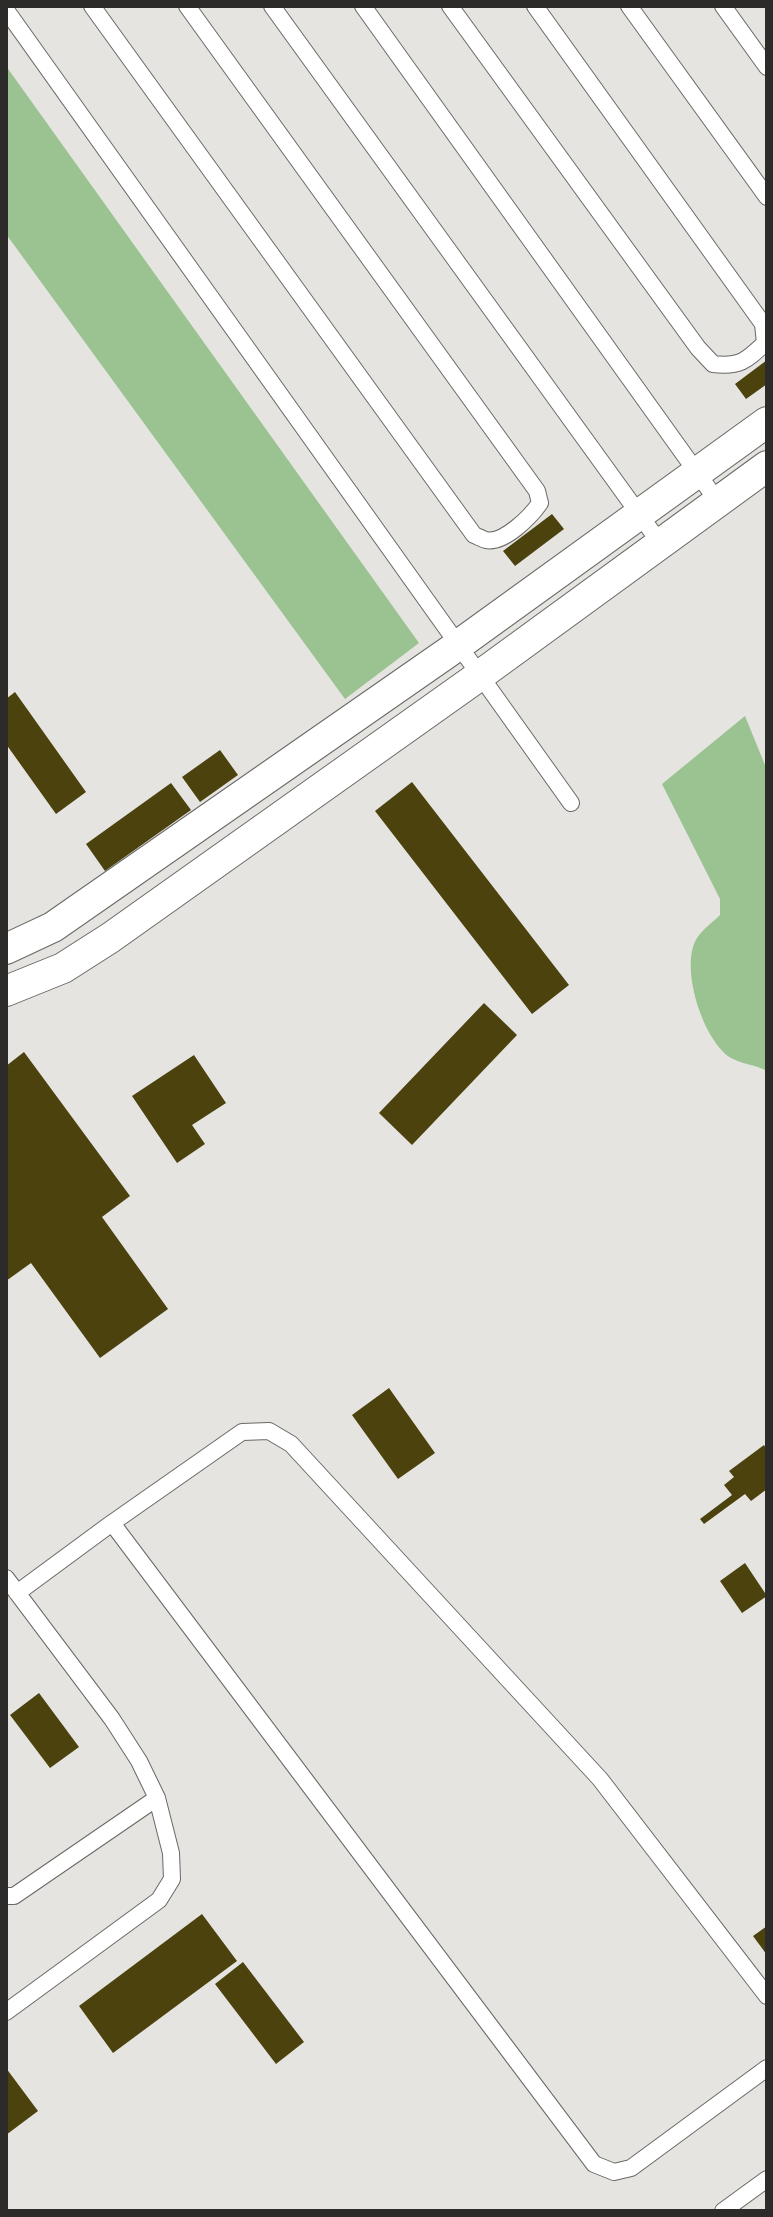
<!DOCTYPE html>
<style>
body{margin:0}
#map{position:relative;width:773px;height:2217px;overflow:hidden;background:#e5e4e1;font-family:Overpass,sans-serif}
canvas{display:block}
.frame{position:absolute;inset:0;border:8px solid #2c2b2a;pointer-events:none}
</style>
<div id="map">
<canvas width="773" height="2217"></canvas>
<div class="frame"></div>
</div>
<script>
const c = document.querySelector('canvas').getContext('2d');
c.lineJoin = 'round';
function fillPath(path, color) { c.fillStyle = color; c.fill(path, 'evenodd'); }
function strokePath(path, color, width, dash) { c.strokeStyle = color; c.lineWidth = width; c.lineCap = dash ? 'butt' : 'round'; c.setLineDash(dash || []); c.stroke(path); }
fillPath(new Path2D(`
 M6 66 419 643 345 699 6 234Z
 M745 716 767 770V1071C756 1065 742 1064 731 1058 703 1041 679 966 697 938 703 929 713 922 720 915V899L662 784Z`), '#9ac391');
fillPath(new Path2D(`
 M767 360V384L746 399 735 384Z
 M552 514 564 529 515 566 503 551Z
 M15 692 86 792 56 814 6 744V699Z
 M220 750 238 775 200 802 182 777Z
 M412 782 569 985 532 1014 375 811Z
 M171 783 191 810 105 871 86 844Z
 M484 1003 517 1035 412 1145 379 1113Z
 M24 1052 130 1196 102 1217 168 1309 100 1358 31 1263 6 1281V1066Z
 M194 1055 226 1103 192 1125 205 1144 177 1163 132 1096Z
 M389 1388 435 1453 398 1479 352 1415Z
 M764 1445 767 1450V1489L751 1501 745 1494 704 1524 700 1519 732 1495 724 1485 734 1477 729 1471Z
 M745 1563 767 1596 742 1613 720 1581Z
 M39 1693 79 1747 50 1768 10 1715Z
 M202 1914 237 1961 113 2053 79 2006Z
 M767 1926V1955L753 1936Z
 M243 1962 304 2042 276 2064 215 1984Z
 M6 2068 38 2111 6 2135Z`), '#4b420e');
const service = new Path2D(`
 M92 6 474 535C477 536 484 540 486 540 504 544 531 516 540 503L537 491 187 6
 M272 6 660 543
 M363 6 718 502
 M450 6 698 348 713 364C740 367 746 361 765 343L763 324 535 6
 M629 6 767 197
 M723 6 767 67
 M6 10 571 803
 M112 1523 594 2164 614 2172 631 2168 767 2068
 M6 1578 112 1719 139 1761 157 1798 171 1853 172 1879 159 1900 6 2012
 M17 1593 112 1523 242 1432 269 1431 291 1444 600 1779 767 1996
 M6 1896H14L157 1798
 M723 2211 767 2179`);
const minor = new Path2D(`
 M6 949 53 927 457 646 767 422
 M6 991 63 968 110 938 479 676 767 466`);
strokePath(service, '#696865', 18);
strokePath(minor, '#696865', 32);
strokePath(service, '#fff', 16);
strokePath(minor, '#fff', 30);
</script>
